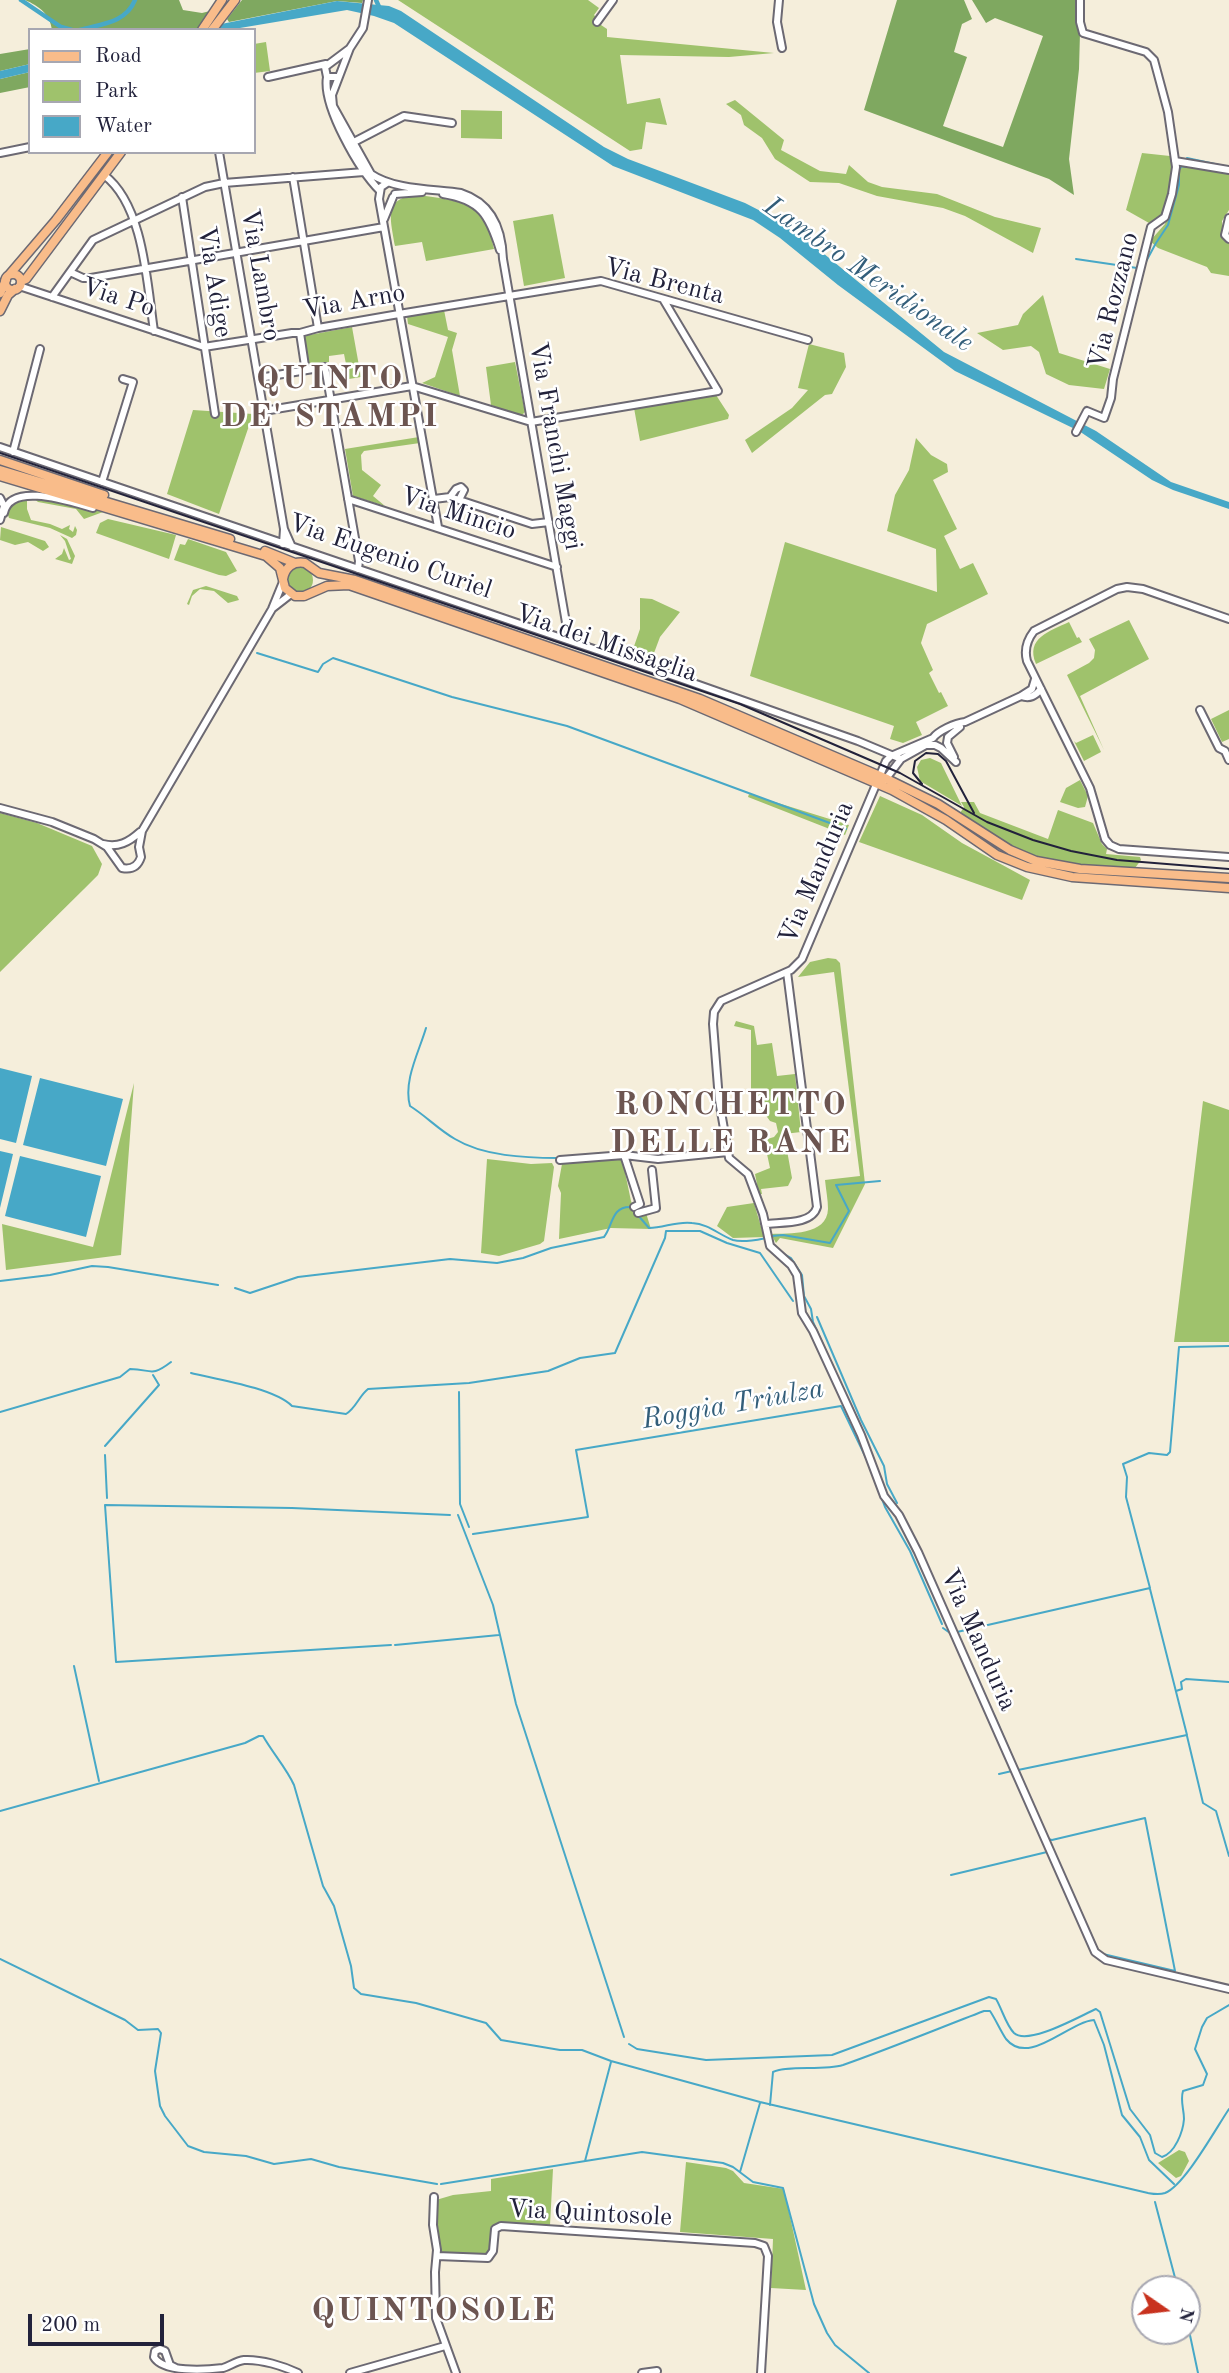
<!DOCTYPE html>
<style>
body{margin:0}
#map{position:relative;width:1229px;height:2373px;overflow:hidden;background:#f5eedb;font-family:"Old Standard TT",serif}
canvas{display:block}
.legend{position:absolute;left:28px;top:28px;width:228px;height:126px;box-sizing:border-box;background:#fff;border:2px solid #a7a7b1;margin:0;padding:9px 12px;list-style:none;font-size:21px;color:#22223b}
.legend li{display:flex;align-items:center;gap:14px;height:35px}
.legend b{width:35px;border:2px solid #a7a7b1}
.north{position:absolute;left:1131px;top:2275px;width:70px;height:70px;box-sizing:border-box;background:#fff;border:2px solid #a7a7b1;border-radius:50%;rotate:104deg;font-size:19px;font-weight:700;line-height:28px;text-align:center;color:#22223b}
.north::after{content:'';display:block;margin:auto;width:24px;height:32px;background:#c8321e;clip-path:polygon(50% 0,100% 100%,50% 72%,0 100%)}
.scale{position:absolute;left:28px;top:2314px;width:136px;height:32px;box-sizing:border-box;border:4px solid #22223b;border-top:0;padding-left:9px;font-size:21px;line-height:24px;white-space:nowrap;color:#22223b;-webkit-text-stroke:5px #fff;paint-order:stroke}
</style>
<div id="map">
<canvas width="1229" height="2373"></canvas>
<ul class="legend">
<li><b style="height:9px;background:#f9bc8a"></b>Road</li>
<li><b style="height:19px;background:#9fc26c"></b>Park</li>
<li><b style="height:19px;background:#47a8c7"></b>Water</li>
</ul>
<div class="north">N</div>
<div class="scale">200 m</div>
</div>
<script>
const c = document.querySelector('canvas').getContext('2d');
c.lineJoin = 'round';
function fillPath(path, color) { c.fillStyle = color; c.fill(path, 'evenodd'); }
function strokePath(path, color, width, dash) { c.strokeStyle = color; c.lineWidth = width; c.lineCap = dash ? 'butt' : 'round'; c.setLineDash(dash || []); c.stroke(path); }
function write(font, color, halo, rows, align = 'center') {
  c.font = font + ' "Old Standard TT",serif'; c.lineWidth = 5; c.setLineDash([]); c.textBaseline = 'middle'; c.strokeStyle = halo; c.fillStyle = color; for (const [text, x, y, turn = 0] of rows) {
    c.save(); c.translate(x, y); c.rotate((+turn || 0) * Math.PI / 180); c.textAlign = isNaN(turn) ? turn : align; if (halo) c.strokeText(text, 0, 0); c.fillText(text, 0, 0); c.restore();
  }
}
fillPath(new Path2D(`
 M398 0H588L599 8 594 15 597 18 595 21 607 29V37L774 53 729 57 620 55 627 104 660 98 667 125 646 122 642 149 630 151Z
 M266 42 270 71 254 73V44Z
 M735 100 784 140 781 150 820 171 846 174 849 165 868 182 882 187 937 194 995 217 1041 228 1033 253 965 216 943 208 877 196 839 183 810 182 775 159 762 138 744 125 741 115 726 104Z
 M461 110 502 111V139L461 138Z
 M1142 153 1170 156C1175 173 1172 198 1163 213 1160 217 1154 220 1149 223L1126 210Z
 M1181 164 1229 173V210L1222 221 1223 237 1229 241V276L1211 273 1207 267 1158 248 1150 241 1165 224Z
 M418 195C459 201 486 201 494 249L426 261 422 242 395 246C391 220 382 197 418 195Z
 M553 214 565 278 524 286 513 221Z
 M1043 295 1059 353 1110 369 1104 389 1069 385 1046 374 1039 352 1031 346 1003 350 977 333 1018 325 1023 314Z
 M444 310 448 330 457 333 452 350 460 396 422 383 435 377 448 337 408 324 407 316Z
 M352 327 361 377 349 379 344 354 329 356V362L309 365 304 336Z
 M809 344 844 353 846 367 832 394 825 395 752 453 745 440 792 408 808 390 798 388Z
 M515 362 525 412 521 416 491 405 486 367Z
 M716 395 729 415 728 419 640 441 634 408Z
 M193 410 253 414 219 514 167 494Z
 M419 437 420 443 364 451 361 455 362 470 381 485 373 496 385 506 353 496 345 449Z
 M916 438 931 455 947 464 948 472 933 480 957 529 944 536 960 569 973 563 988 594 927 624 921 643 933 670 929 673 939 693 941 692 948 706 916 722 922 735 903 743 890 739 894 726 750 676 785 542 937 592 936 549 887 531 895 495 909 470Z
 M33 498 103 512 84 519 76 509 38 502Z
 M27 499V509L31 520 50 524 62 529 70 525 69 529 73 532 75 526 77 530 76 535 72 538 50 528 9 518 7 512 13 500Z
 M108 519 176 535 169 559 96 533 100 523Z
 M1 527 45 541 49 547 43 551 28 542 15 545 0 540Z
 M60 535 67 539 75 556 72 564 55 559 62 554 64 548 69 560 71 559 65 541Z
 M188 539 226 552 237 571 226 576 219 575 174 560 180 544 185 545Z
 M287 580a13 13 0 1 1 26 0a13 13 0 1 1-26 0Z
 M206 586 237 596 239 600 228 603 214 591 200 589 192 596 189 605 187 604 193 590Z
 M640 598 652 599 680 612 660 637 651 661 631 655 640 629Z
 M1129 620 1149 659 1080 696 1104 750 1067 675 1089 663 1094 658 1095 650 1089 639Z
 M1069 622 1077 638 1079 637 1082 642 1036 664C1025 638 1050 631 1069 622Z
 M1229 710V739L1222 742 1211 719Z
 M1093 735 1101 752 1084 761 1074 741 1076 743Z
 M930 758 941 763 962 806 920 781 917 767 921 760Z
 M1080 780 1088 796 1085 807 1078 808 1060 802 1066 788Z
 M749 794 849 825 845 835 748 797Z
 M880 796 922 815 962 843 1030 880 1022 900 859 842Z
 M961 802H974L980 813 1048 839 1058 810 1093 823 1102 844 1107 849 1106 854 1140 857 1141 860 1135 868C1096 866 1053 866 1016 848 996 839 978 825 960 813L964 807Z
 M0 813 37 823 92 846 102 864 98 875 84 889 0 972Z
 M828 958 836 959 840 963 865 1184 833 1248 780 1238 776 1243 771 1234C789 1233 827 1236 828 1209 828 1200 826 1190 825 1180L860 1176 834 972 798 977 810 962Z
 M736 1021 754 1026 757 1045 772 1043 777 1076 795 1074 801 1132 784 1134 792 1178 788 1186 761 1189 762 1194 757 1195 754 1185 757 1184 755 1174 770 1168 764 1140 774 1137 778 1132 776 1123 770 1121 751 1095V1030L734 1026Z
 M134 1083 121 1255 6 1270 2 1224 93 1247Z
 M1203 1101 1229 1110V1342H1174Z
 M622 1158 631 1201 638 1218 646 1213 651 1229 611 1228 559 1239 561 1193 558 1186 562 1164Z
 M487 1159 531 1164 552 1163 554 1167 544 1241 540 1244 499 1256 481 1253Z
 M754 1203 764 1237 733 1238 717 1226 727 1207Z
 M1179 2150 1185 2152 1189 2161 1181 2176 1176 2178 1158 2163Z
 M686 2162 726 2168 733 2171 744 2183 784 2189 806 2290 771 2288 773 2239 680 2232Z
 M553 2169 550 2225 496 2223 493 2246 488 2258 440 2253 436 2200 453 2195 491 2191V2179Z`), '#9fc26c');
fillPath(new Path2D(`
 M25 0H179L183 10 202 13 210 11 199 28 191 30H52C50 14 39 6 25 0Z
 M242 0H363L362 3 337 1 229 22 227 19Z
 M897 0H964L972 19 962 24 954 52 967 57 943 126 1003 147 1043 36 995 18 986 23 972 0H1076L1080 33 1079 69 1069 159 1074 195 1049 179 864 110Z
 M30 49V64L0 71V54Z
 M30 72V87L0 93V79Z`), '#7fa860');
fillPath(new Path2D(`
 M337 1 389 6 401 11 604 147 628 159 745 203 778 220 823 253 944 352 1096 431 1171 482 1229 502V509L1173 490 1152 480 1079 431 955 371 838 285 780 238 753 220 613 166 394 23 374 16 347 10 228 30H191Z
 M30 64V72L0 79V71Z
 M0 1068 32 1076 16 1143 0 1139Z
 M40 1078 123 1099 106 1166 23 1145Z
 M0 1151 13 1154 0 1208Z
 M20 1156 101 1176 86 1237 5 1216Z`), '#47a8c7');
strokePath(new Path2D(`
 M1187 158 1229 167
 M1076 259 1137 268
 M1142 269 1156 243 1168 225 1179 185V170L1182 166 1186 167
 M257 653 318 672 323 664 333 658 452 697 567 726 846 829
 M426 1028C419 1052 403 1081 410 1106 426 1116 439 1130 455 1139 483 1156 525 1158 558 1158
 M772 1236 783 1235 830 1243 849 1211 836 1185 880 1181
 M784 1254 791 1258 802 1275 804 1296 811 1309 813 1322 843 1389
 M0 1281 50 1275 92 1266 108 1267 218 1285
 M235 1288 250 1293 298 1277 450 1259 497 1263 523 1258 551 1248 604 1237C613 1226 611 1206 631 1207L649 1228C664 1228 676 1221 692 1223 709 1224 719 1235 733 1240 743 1243 756 1240 766 1238
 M805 1312 812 1322
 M817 1317 861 1420 884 1466 887 1484 897 1503
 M191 1373C216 1379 274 1388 292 1406L346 1414C356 1408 359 1396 368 1389L469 1383 548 1371 580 1358 615 1353 665 1238 666 1231H700L727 1243 760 1253 793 1301
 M459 1392 460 1504 469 1527
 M0 1412 120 1377 130 1369C152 1369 150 1378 171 1362
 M867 1442 881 1479
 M105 1446 159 1385 153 1375
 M105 1455 107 1498
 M871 1470 885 1507 910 1551 942 1624
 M895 1504 917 1542
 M458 1515 493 1605 516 1704 624 2037
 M473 1534 588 1517 576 1450 841 1406 866 1458
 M944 1604 988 1702
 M943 1628 950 1633
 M957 1632 1150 1588 1126 1497 1127 1477 1123 1464 1149 1453 1167 1455 1170 1452 1179 1347 1229 1346
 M391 1645 116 1662 105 1505 292 1508 450 1515
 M395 1645 499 1635
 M74 1666 99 1781
 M1176 1691 1182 1689 1181 1682 1186 1679 1229 1682
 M994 1715 1018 1770 1187 1735 1150 1589
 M1187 1736 1203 1803 1216 1811 1229 1856
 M999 1774 1012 1771 1046 1849
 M0 1811 245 1743 259 1736H263C272 1752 287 1769 294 1785L323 1886 334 1906 351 1966 354 1988 361 1994 416 2003 486 2023 501 2040 560 2050H582L611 2061 760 2102 1148 2193C1154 2194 1159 2195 1165 2193 1185 2185 1216 2128 1229 2109
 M1048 1839 1052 1840 1145 1818 1175 1971 1103 1954
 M951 1875 1047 1852
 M1089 1930 1098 1951
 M0 1959 125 2020 138 2030 158 2029 161 2033 155 2071 160 2106 165 2116 188 2146 204 2152 246 2156 274 2164 311 2159 339 2167 437 2184
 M629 2044 637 2049 706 2060 832 2055 989 1997 996 1999C1002 2009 1006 2025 1014 2033 1028 2046 1080 2016 1096 2009L1100 2012 1130 2109 1150 2135 1155 2153 1162 2157C1175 2153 1183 2132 1184 2119 1184 2109 1180 2101 1183 2091L1203 2085 1207 2074 1195 2049 1202 2027 1207 2018 1229 2005
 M770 2105 773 2072C787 2065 824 2071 843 2065 891 2048 937 2029 984 2011H990C996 2020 1000 2030 1006 2039 1029 2067 1068 2022 1094 2020L1104 2045 1122 2115 1140 2137 1149 2160 1174 2184
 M585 2161 611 2062
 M740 2172 760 2103
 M441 2184 642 2152 723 2163 733 2167 753 2182 783 2188 814 2304 827 2333 835 2345 869 2373
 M1155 2202 1178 2289
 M1187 2321 1198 2373`), '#47a8c7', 2);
strokePath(new Path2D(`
 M21 0 61 27 72 30
 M376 0 380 9
 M80 30C101 24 126 23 135 0`), '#47a8c7', 4.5);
const minor = new Path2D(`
 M368 0 363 28 350 48 332 95 333 106 371 174C394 190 434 189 461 193 492 203 502 228 503 259L569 640
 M779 0 777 22 782 48
 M597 22 613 0
 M268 77 326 64
 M327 77C322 106 359 170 380 191
 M337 77H327L325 67 349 49
 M352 143 404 116 452 123
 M219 152 284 529 283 544
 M0 153 30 147
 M1175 161 1229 170
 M104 175C144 205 147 284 154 331
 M293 177 318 328
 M387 183 381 187 379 199 438 527
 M395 194 422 192
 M443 194C481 200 489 215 500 250
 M182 197 215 414
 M1229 218 1225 235 1229 239
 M384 219 393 197
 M70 272 83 278H91L384 227
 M19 286 204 347 292 333H300L318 328 399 314 601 281 808 340
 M52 297 93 240 205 187 224 183 364 172
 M300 333 305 366 307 369
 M259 378 325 367 359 561 358 569
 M264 411 412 386 531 422 718 391 663 299
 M1076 432 1087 411 1104 418 1111 398 1113 379 1151 227 1165 217 1172 194 1176 167 1168 112 1154 60 1146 52 1083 33 1080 22V0
 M0 447 679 678 858 741 901 759
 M13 452 40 349
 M102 482 133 382 123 379
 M450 497 456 489 461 487 464 490 459 500
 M0 498 4 506 0 520
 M348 499 557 567
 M434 499 450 497 532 524 549 522
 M4 513C10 481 71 502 93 508
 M284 529 292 547
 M273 608 291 594
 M1229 619 1143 589 1127 587 1117 589 1034 631C1027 640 1024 650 1027 661L1090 788 1105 839 1110 845 1119 849 1229 857
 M1035 679 1032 689 1021 696 965 722C955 723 938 731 933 738L891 756 886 761 802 959 791 970 721 1001 714 1012 713 1024 719 1100 729 1158 748 1174 763 1214 770 1246 791 1265 797 1275 802 1313 813 1331 861 1435 884 1496 899 1515 918 1552 1095 1952 1106 1960 1229 1989
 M1021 696C1030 699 1035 696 1041 689
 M1200 710 1219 748 1225 751 1229 760
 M954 757 947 743 948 737 960 727
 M885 780 901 759 926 745H935L941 748 956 762
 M0 808 52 822 94 839 107 847 122 868C132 870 138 866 141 857L139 847 142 831 272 609 283 582
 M103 844C118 848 129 842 140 832
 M624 1155 640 1204 634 1207
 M560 1160 624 1155 658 1159 728 1152
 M638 1213 656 1208 652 1170
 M765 1224C781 1222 812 1225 817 1207L787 972
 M434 2197 433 2225 437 2250 435 2272 436 2318 456 2373
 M437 2256 488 2258 493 2251 495 2229 501 2226 755 2243 764 2246 768 2256 761 2373
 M176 2368 170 2365 165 2351 160 2349 155 2351 154 2357C163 2373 206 2370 223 2368 230 2366 236 2361 244 2360 261 2359 283 2366 298 2373
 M350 2373 445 2346
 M642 2373 657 2371`);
const major = new Path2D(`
 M202 30 222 0
 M212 30 235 0
 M5 282a8 8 0 1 1 16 0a8 8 0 1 1-16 0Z
 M9 275 56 220 108 152
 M21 281 26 279 121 152
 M0 293 6 280
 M0 311 8 295 15 289
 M0 460 104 495
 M0 470 230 539
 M0 476 266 556 280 568 285 588 295 596H304L327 586 349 585 680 699 892 790 946 820 997 855 1027 867 1072 877 1229 888
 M265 551 295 563
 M283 579C285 567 293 561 305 563L319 573 355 580 700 699 887 779 938 804 1010 850 1036 861 1080 869 1229 878`);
strokePath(minor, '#6c6973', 10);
strokePath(major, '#6c6973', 11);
strokePath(minor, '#fff', 6);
strokePath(major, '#f9bc8a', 8);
strokePath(new Path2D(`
 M0 453 740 704 900 773 987 822 1033 840 1071 851 1117 860 1229 869
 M922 784 913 773 915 761 926 753 938 754 946 761 974 813`), '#22223b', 2);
write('26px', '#22223b', '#fff', [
 ["Via Lambro",260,275,80],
 ["Via Adige",214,282,81],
 ["Via Brenta",664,282,14],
 ["Via Po",118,298,18],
 ["Via Rozzano",1114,301,-76],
 ["Via Arno",354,302,-10],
 ["Via Franchi Maggi",555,446,80],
 ["Via Mincio",458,514,18],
 ["Via Eugenio Curiel",390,557,19],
 ["Via dei Missaglia",606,644,19],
 ["Via Manduria",817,873,-67],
 ["Via Manduria",978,1640,66],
 ["Via Quintosole",590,2214,3]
]);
write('italic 28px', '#335e7a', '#fff', [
 ["Lambro Meridionale",868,275,35],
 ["Roggia Triulza",733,1405,-10]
]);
c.letterSpacing = '2px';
write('bold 33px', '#6c5551', '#fff', [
 ["QUINTO",330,379],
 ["DE' STAMPI",330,417],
 ["RONCHETTO",731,1105],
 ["DELLE RANE",731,1143],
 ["QUINTOSOLE",434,2311]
]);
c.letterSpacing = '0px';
</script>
